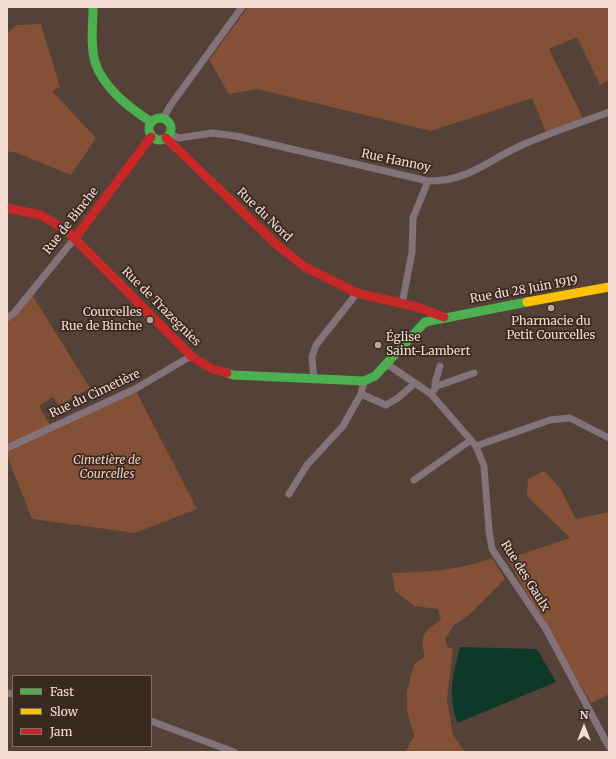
<!DOCTYPE html>
<meta charset="utf-8">
<style>
body{margin:0}
#map{position:relative;width:616px;height:759px;overflow:hidden;background:#544138;font-family:Merriweather,serif}
canvas{display:block}
.frame{position:absolute;inset:0;border:8px solid #f3dcd2;pointer-events:none}
.legend{position:absolute;left:12px;top:675px;width:140px;height:72px;box-sizing:border-box;background:#392921;border:1px solid #837168;margin:0;padding:5px 7px;list-style:none;font-size:12px;color:#f3dcd2}
.legend li{display:flex;align-items:center;gap:8px;height:20px}
.legend b{width:20px;border:1px solid #837168}
.north{position:absolute;left:564px;top:707px;width:40px;height:40px;-webkit-text-stroke:3px #392921;paint-order:stroke;rotate:0deg;font-size:11px;font-weight:700;line-height:16px;text-align:center;color:#f3dcd2}
.north::after{content:'';display:block;margin:auto;width:14px;height:18px;background:#f3dcd2;clip-path:polygon(50% 0,100% 100%,50% 72%,0 100%)}
</style>
<div id="map">
<canvas width="616" height="759"></canvas>
<div class="frame"></div>
<ul class="legend">
<li><b style="height:5px;background:#4caf50"></b>Fast</li>
<li><b style="height:5px;background:#ffc107"></b>Slow</li>
<li><b style="height:5px;background:#c62828"></b>Jam</li>
</ul>
<div class="north">N</div>
</div>
<script>
const c = document.querySelector('canvas').getContext('2d');
c.lineJoin = 'round';
function fillPath(path, color) { c.fillStyle = color; c.fill(path, 'evenodd'); }
function strokePath(path, color, width, dash) { c.strokeStyle = color; c.lineWidth = width; c.lineCap = dash ? 'butt' : 'round'; c.setLineDash(dash || []); c.stroke(path); }
function write(font, color, halo, rows, align = 'center') {
  c.font = font + ' Merriweather,serif'; c.lineWidth = 3.5; c.setLineDash([]); c.textBaseline = 'middle'; c.strokeStyle = halo; c.fillStyle = color; for (const [text, x, y, turn = 0] of rows) {
    c.save(); c.translate(x, y); c.rotate((+turn || 0) * Math.PI / 180); c.textAlign = isNaN(turn) ? turn : align; if (halo) c.strokeText(text, 0, 0); c.fillText(text, 0, 0); c.restore();
  }
}
fillPath(new Path2D(`
 M248 7H609V80L600 85 577 37 549 49 583 118 546 132 532 98 431 131 257 89 229 94 209 60Z
 M41 24 60 87 52 91 96 138 71 175 17 153 7 151V33L17 25Z
 M31 293 90 388 59 406 53 397 39 406 51 427 135 389 197 509 135 533 32 519 7 456V318Z
 M544 471 560 488 576 519 609 512V694L591 703 507 559 570 538 527 496 528 479Z
 M492 558 505 579 469 615 453 626 445 640 448 647 453 649 447 699 453 735 465 752H405L414 736 407 711V692L414 664 425 657C419 633 424 633 441 619L438 609 414 606 395 591 392 573C426 572 460 570 492 558Z`), '#845036');
fillPath(new Path2D(`
 M460 647 537 649 556 682 457 723C448 690 452 679 460 647Z`), '#0e3929');
strokePath(new Path2D(`
 M163 119 170 106 242 7
 M170 134 179 138 212 133 236 136 428 181C469 181 485 162 520 146 549 133 580 123 609 112
 M402 304 412 252 413 218 428 181
 M7 318 14 313 75 238
 M387 364 431 394 476 446 484 466 489 531 492 549 546 629 609 747
 M314 380 312 357 316 345 357 293
 M435 388V383L440 366
 M361 394 386 405 398 398 415 383
 M431 394 437 386 474 373
 M476 446 550 420 570 418 609 438
 M7 448 135 389 191 356
 M414 480 471 440
 M289 494 307 465 343 426 361 394 364 381
 M7 693 13 694
 M151 721 234 752`), '#837279', 7);
strokePath(new Path2D(`
 M93 7C93 25 90 45 95 62 103 88 130 108 151 122
 M149 129a11 11 0 1 1 22 0a11 11 0 1 1-22 0Z
 M227 373 233 375 364 381 375 376 425 322 527 302`), '#4caf50', 9);
strokePath(new Path2D(`
 M527 302 609 287`), '#ffc107', 9);
strokePath(new Path2D(`
 M166 138 277 245 305 267 357 293 417 307 444 317
 M7 208 41 215 67 231 191 356 212 369 227 373
 M75 238 151 137`), '#c62828', 9);
for (const [x, y, r, color] of [
 [551,308,4,"#bba69c"],
 [150,320,4,"#bba69c"],
 [378,345,4,"#bba69c"]
]) { const dot = new Path2D(); dot.arc(x, y, r, 0, 2 * Math.PI); c.fillStyle = color; c.fill(dot); strokePath(dot, '#392921', 1.5); }
write('12px', '#f3dcd2', '#392921', [
 ["Rue Hannoy",396,161,12],
 ["Rue du Nord",264,215,44],
 ["Rue de Binche",71,221,-52],
 ["Rue du 28 Juin 1919",524,290,-10],
 ["Rue de Trazegnies",161,307,45],
 ["Rue du Cimetière",95,394,-25],
 ["Rue des Gaulx",525,576,58]
]);
write('12px', '#f3dcd2', '#392921', [
 ["Courcelles",142,313],
 ["Rue de Binche",142,327],
 ["Pharmacie du",551,322,"center"],
 ["Petit Courcelles",551,336,"center"],
 ["Église",386,338,"left"],
 ["Saint-Lambert",386,352,"left"]
], 'right');
write('italic 12px', '#f6cebc', '#392921', [
 ["Cimetière de",107,461],
 ["Courcelles",107,475]
]);
</script>
